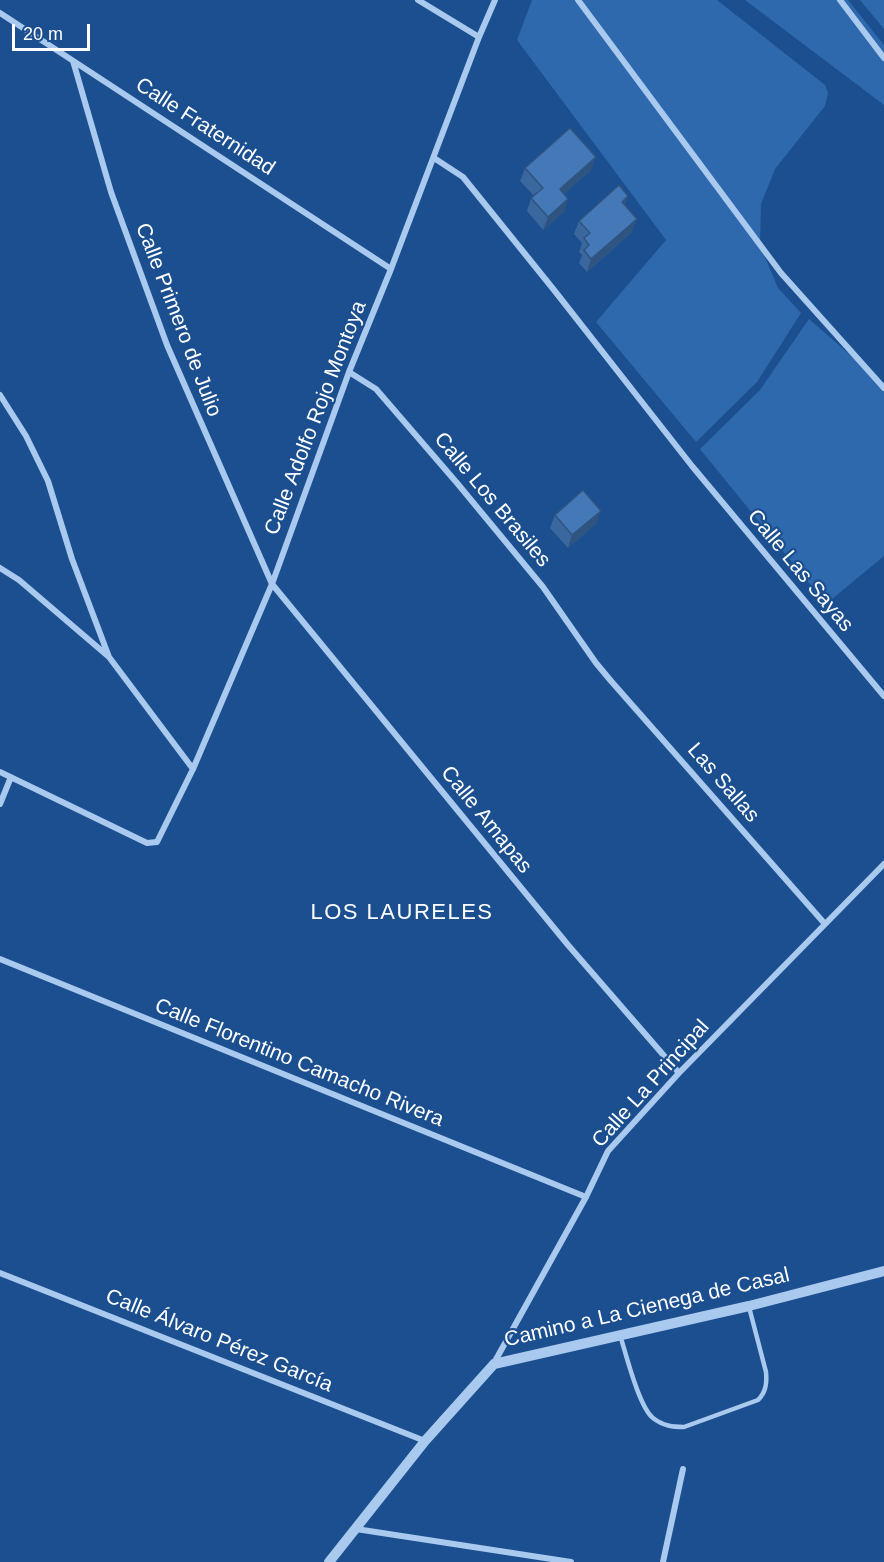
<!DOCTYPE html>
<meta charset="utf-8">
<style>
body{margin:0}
#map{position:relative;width:884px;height:1562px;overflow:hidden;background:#1b4f8f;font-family:Arial,sans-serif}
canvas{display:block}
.scale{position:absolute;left:12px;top:24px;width:78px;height:27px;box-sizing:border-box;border:3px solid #fff;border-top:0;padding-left:8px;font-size:18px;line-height:21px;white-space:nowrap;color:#fff;-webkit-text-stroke:4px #1b4f8f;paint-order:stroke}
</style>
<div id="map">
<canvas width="884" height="1562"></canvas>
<div class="scale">20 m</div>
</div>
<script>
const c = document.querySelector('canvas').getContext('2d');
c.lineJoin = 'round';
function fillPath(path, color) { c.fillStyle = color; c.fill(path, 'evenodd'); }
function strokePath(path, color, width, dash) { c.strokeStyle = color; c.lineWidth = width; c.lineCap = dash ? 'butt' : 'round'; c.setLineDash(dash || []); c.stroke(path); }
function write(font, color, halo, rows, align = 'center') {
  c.font = font + ' Arial,sans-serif'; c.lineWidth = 4.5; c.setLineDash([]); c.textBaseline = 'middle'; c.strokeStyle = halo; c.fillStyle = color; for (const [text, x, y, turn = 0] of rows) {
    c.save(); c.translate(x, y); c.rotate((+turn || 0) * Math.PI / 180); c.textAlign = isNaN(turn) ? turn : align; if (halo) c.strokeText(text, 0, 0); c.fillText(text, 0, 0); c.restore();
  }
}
fillPath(new Path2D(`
 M532 0H717L825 85 828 93 825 106 775 169 761 204 760 245 778 288 801 313 757 382 696 442 596 322 666 240 517 40Z
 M745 0H848L884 45V105Z
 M860 0H884V29Z
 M809 319 872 374 884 392V556L826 604 700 449 760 390Z`), '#2e69ad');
strokePath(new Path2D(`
 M620 1335C626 1354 639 1407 653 1418 663 1426 673 1427 684 1427L758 1400C766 1392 767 1383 766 1372L749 1307`), '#a9c9ee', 4.5);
strokePath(new Path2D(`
 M418 0 479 37
 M578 0 781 273 884 388
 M840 0 884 58
 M0 13 391 269
 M73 61 111 192 167 345 272 584 568 945 679 1073
 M434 158 463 177 554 290 692 466 884 696
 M349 372 376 389 457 483 543 587 596 663 611 681 825 924
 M0 395 26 436 48 481 72 559 109 657
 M0 568 19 580 109 657 193 769
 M0 772 147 843 157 842 193 769 272 584 349 372 391 269 479 37 495 0
 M0 804 11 777
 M0 959 586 1197
 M0 1273 425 1441
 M494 1363 586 1197 608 1151 679 1073 884 864
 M356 1529 571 1562
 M663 1562 683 1469`), '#a9c9ee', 6);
strokePath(new Path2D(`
 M329 1562 425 1441 494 1364 749 1306 884 1271`), '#a9c9ee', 10);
fillPath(new Path2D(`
 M525 168 591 170 564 194V212L543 230 527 211 531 198 534 196 520 181Z
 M625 205 632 232 587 272 579 263 582 255 579 252 582 243 574 234 579 221Z
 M555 515 596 524 568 548 550 528Z`), '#3a679d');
fillPath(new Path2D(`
 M596 157 591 170 555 202 560 189Z
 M628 196 624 209 622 202Z
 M568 199 564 212 543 230 548 217Z
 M637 219 632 232 587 272 591 259Z
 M601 511 596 524 568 548 572 535Z`), '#305480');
const building = new Path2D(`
 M570 128 596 157 560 189 568 199 548 217 531 198 543 188 525 168Z
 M619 185 628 196 622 202 637 219 591 259 584 250 589 245 584 238 590 233 579 221Z
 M583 490 601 511 572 535 555 515Z`);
fillPath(building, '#4478b7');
strokePath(building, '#305480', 1.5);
write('21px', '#fff', '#1b4f8f', [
 ["Calle Fraternidad",205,127,33],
 ["Calle Primero de Julio",178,320,69],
 ["Calle Adolfo Rojo Montoya",316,418,-69],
 ["Calle Los Brasiles",492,500,50],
 ["Calle Las Sayas",800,571,50],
 ["Las Sallas",723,783,49],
 ["Calle Amapas",486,820,51],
 ["Calle Florentino Camacho Rivera",299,1063,22],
 ["Calle La Principal",651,1084,-48],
 ["Camino a La Cienega de Casal",647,1308,-13],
 ["Calle Álvaro Pérez García",219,1341,22]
]);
c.letterSpacing = '1.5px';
write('22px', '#fff', '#1b4f8f', [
 ["LOS LAURELES",402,913]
]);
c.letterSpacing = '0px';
</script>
